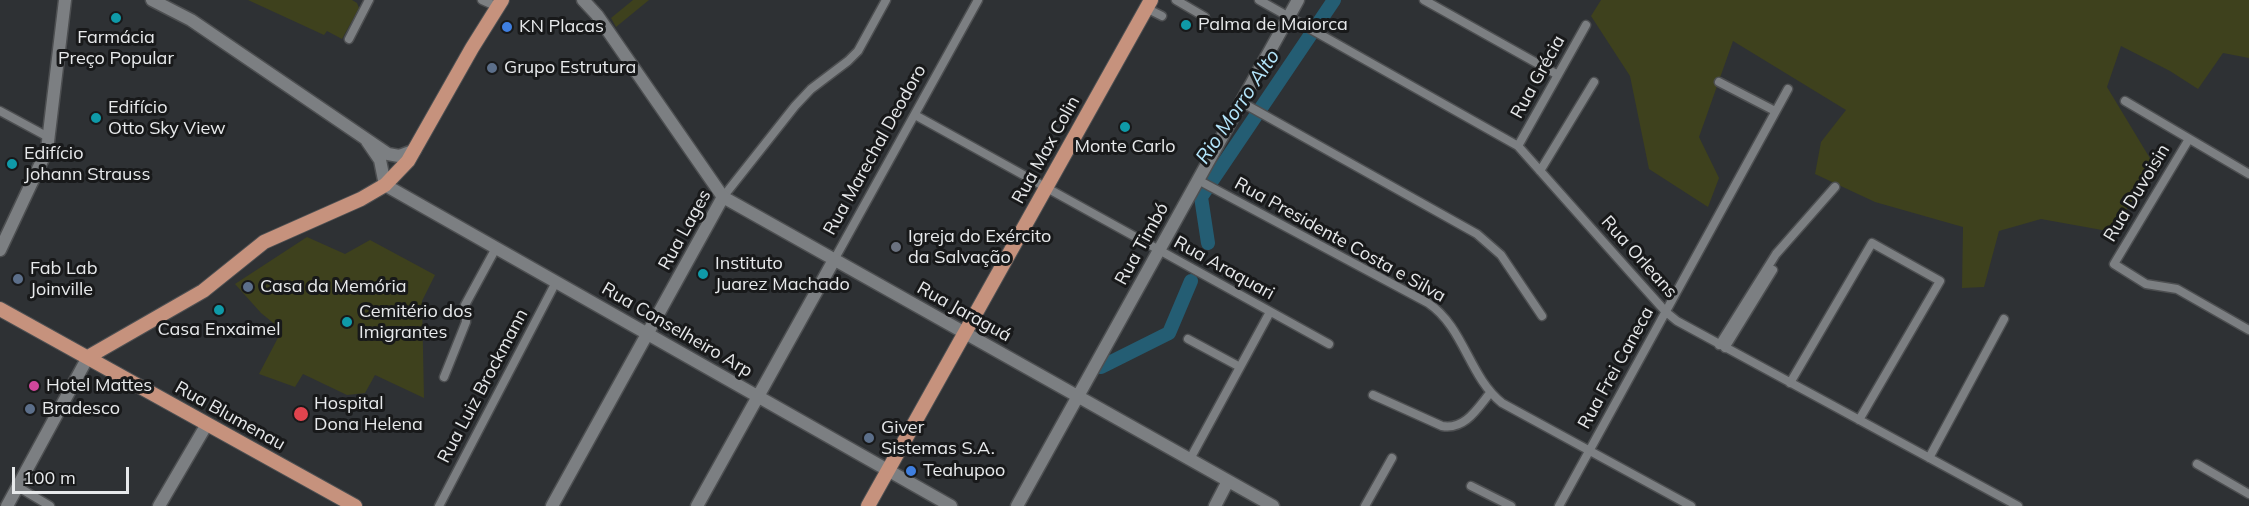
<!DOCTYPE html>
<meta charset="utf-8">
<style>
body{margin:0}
#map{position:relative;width:2249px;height:506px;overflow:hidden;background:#2e3134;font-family:Mulish,sans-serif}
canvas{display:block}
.scale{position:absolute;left:12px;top:467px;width:117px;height:27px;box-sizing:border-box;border:3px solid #e7e9eb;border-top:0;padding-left:8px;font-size:18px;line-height:21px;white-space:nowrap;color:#e7e9eb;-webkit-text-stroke:4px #18191a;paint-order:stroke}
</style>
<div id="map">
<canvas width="2249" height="506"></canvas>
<div class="scale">100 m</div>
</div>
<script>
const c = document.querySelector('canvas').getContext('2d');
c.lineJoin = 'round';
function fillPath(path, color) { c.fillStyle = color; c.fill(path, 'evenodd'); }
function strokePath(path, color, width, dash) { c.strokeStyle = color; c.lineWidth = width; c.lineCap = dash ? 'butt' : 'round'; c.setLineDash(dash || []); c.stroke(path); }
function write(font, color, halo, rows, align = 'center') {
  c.font = font + ' Mulish,sans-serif'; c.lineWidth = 6; c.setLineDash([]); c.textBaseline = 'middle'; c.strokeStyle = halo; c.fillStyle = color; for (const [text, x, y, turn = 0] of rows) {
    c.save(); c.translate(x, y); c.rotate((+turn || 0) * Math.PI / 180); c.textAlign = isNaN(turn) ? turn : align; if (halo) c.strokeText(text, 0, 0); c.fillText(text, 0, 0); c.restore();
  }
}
fillPath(new Path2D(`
 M248 0H352L357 3 359 8 342 39 327 31 324 35Z
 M633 0H649L616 27 611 18Z
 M1601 0H2249V58L2223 53 2198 89 2170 71 2121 46 2107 87 2154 165 2113 232 2041 219 1999 231 1984 287 1962 288 1963 227 1875 202 1815 174 1821 142 1846 110 1733 41 1699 137 1719 178 1708 207 1649 169 1630 76 1591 16Z
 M307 237 345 254 370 240 435 275 422 301 424 398 375 375 365 393 347 395 303 374 295 387 259 374 282 330 261 313 235 284Z`), '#3e411d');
strokePath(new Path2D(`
 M1208 243 1201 197 1334 0
 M1101 367 1169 333 1191 281`), '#245d73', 14);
const street = new Path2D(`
 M482 0 498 7
 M1176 0 1205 17V23
 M1259 0 1518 146 1631 273 1666 312 1677 321 2018 506
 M1424 0 1558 75
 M1146 8 1162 16
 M349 39 369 0
 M1719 82 1775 111
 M2125 101 2249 174
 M1241 102 1477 234 1501 255 1542 316
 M0 111 50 138
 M915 115 1329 344
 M2189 139 2114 264 2146 284 2177 289 2249 330
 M1518 146 1586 25
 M1540 171 1594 82
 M1198 180 1428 303C1464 327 1469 377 1502 403L1691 506
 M723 197 795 106 811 89 848 61 858 51 886 0
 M834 260 978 0
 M1188 339 1240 367
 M1719 345 1776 254 1835 187
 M1725 348 1773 270
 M444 377 466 322 465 305 496 248
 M1790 383 1872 243 1940 281 1859 420
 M1373 395 1442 426C1465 430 1477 409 1490 393
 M1929 458 2004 319
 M1190 459 1270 312
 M2197 464 2249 494
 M1471 486 1511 506
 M18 487 50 506
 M439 506 556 282
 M1365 506 1392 458
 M1559 506 1788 89`);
const secondary = new Path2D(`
 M152 0 191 20 388 154 399 156 415 150
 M583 0 597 15 723 197 1273 506
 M367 141 380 160 385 185 951 506
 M0 250 47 150 65 0
 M7 506 88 357
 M159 506 207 424
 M552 506 723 197
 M697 506 834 260
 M1017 506 1298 0
 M1215 506 1228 481`);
const primary = new Path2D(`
 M0 309 355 506
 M88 357 203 291 264 242 361 199 385 185 408 161 472 48 502 0
 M868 506 1151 0`);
strokePath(street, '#4d4f51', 11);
strokePath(secondary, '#4d4f51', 15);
strokePath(primary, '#4d4f51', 16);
strokePath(street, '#7c7f82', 8);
strokePath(secondary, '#7c7f82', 12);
strokePath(primary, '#c6927d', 14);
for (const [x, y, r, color] of [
 [116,18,6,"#0f9aa8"],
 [1186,25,6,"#0f9aa8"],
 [507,27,6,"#3f7fe0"],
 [492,68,6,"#5c6f8a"],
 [96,118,6,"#0f9aa8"],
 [1125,127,6,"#0f9aa8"],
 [12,164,6,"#0f9aa8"],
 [896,247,6,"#6b7280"],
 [703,274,6,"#0f9aa8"],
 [18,279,6,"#5c6f8a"],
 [248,287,6,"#5c6f8a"],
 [219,310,6,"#0f9aa8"],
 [347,322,6,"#0f9aa8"],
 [34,386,6,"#d1479c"],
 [30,409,6,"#5c6f8a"],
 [301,414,8,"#e0444e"],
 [869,438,6,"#5c6f8a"],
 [911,471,6,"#3f7fe0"]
]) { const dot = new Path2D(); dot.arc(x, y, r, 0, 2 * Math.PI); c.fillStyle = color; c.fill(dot); strokePath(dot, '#18191a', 2); }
write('18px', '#e7e9eb', '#18191a', [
 ["Palma de Maiorca",1198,25],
 ["KN Placas",519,27],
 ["Farmácia",116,38,"center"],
 ["Preço Popular",116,59,"center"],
 ["Grupo Estrutura",504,68],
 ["Edifício",108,108],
 ["Otto Sky View",108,129],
 ["Monte Carlo",1125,147,"center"],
 ["Edifício",24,154],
 ["Johann Strauss",24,175],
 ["Igreja do Exército",908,237],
 ["da Salvação",908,258],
 ["Instituto",715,264],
 ["Juarez Machado",715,285],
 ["Fab Lab",30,269],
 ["Joinville",30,290],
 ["Casa da Memória",260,287],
 ["Cemitério dos",359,312],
 ["Imigrantes",359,333],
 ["Casa Enxaimel",219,330,"center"],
 ["Hotel Mattes",46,386],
 ["Hospital",314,404],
 ["Dona Helena",314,425],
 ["Bradesco",42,409],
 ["Giver",881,428],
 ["Sistemas S.A.",881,449],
 ["Teahupoo",923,471]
], 'left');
write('18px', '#e7e9eb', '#18191a', [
 ["Rua Grécia",1538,77,-61],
 ["Rua Marechal Deodoro",875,150,-61],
 ["Rua Max Colin",1046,150,-61],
 ["Rua Duvoisin",2137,193,-59],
 ["Rua Lages",685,230,-61],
 ["Rua Presidente Costa e Silva",1340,240,29],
 ["Rua Timbó",1142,244,-61],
 ["Rua Orleans",1639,257,48],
 ["Rua Araquari",1224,268,29],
 ["Rua Jaraguá",964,312,29],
 ["Rua Conselheiro Arp",677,330,30],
 ["Rua Frei Caneca",1616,368,-61],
 ["Rua Luiz Brockmann",483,386,-62],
 ["Rua Blumenau",230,416,29]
]);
write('italic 20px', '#b4e6fc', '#18191a', [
 ["Rio Morro Alto",1238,107,-56]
]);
</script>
